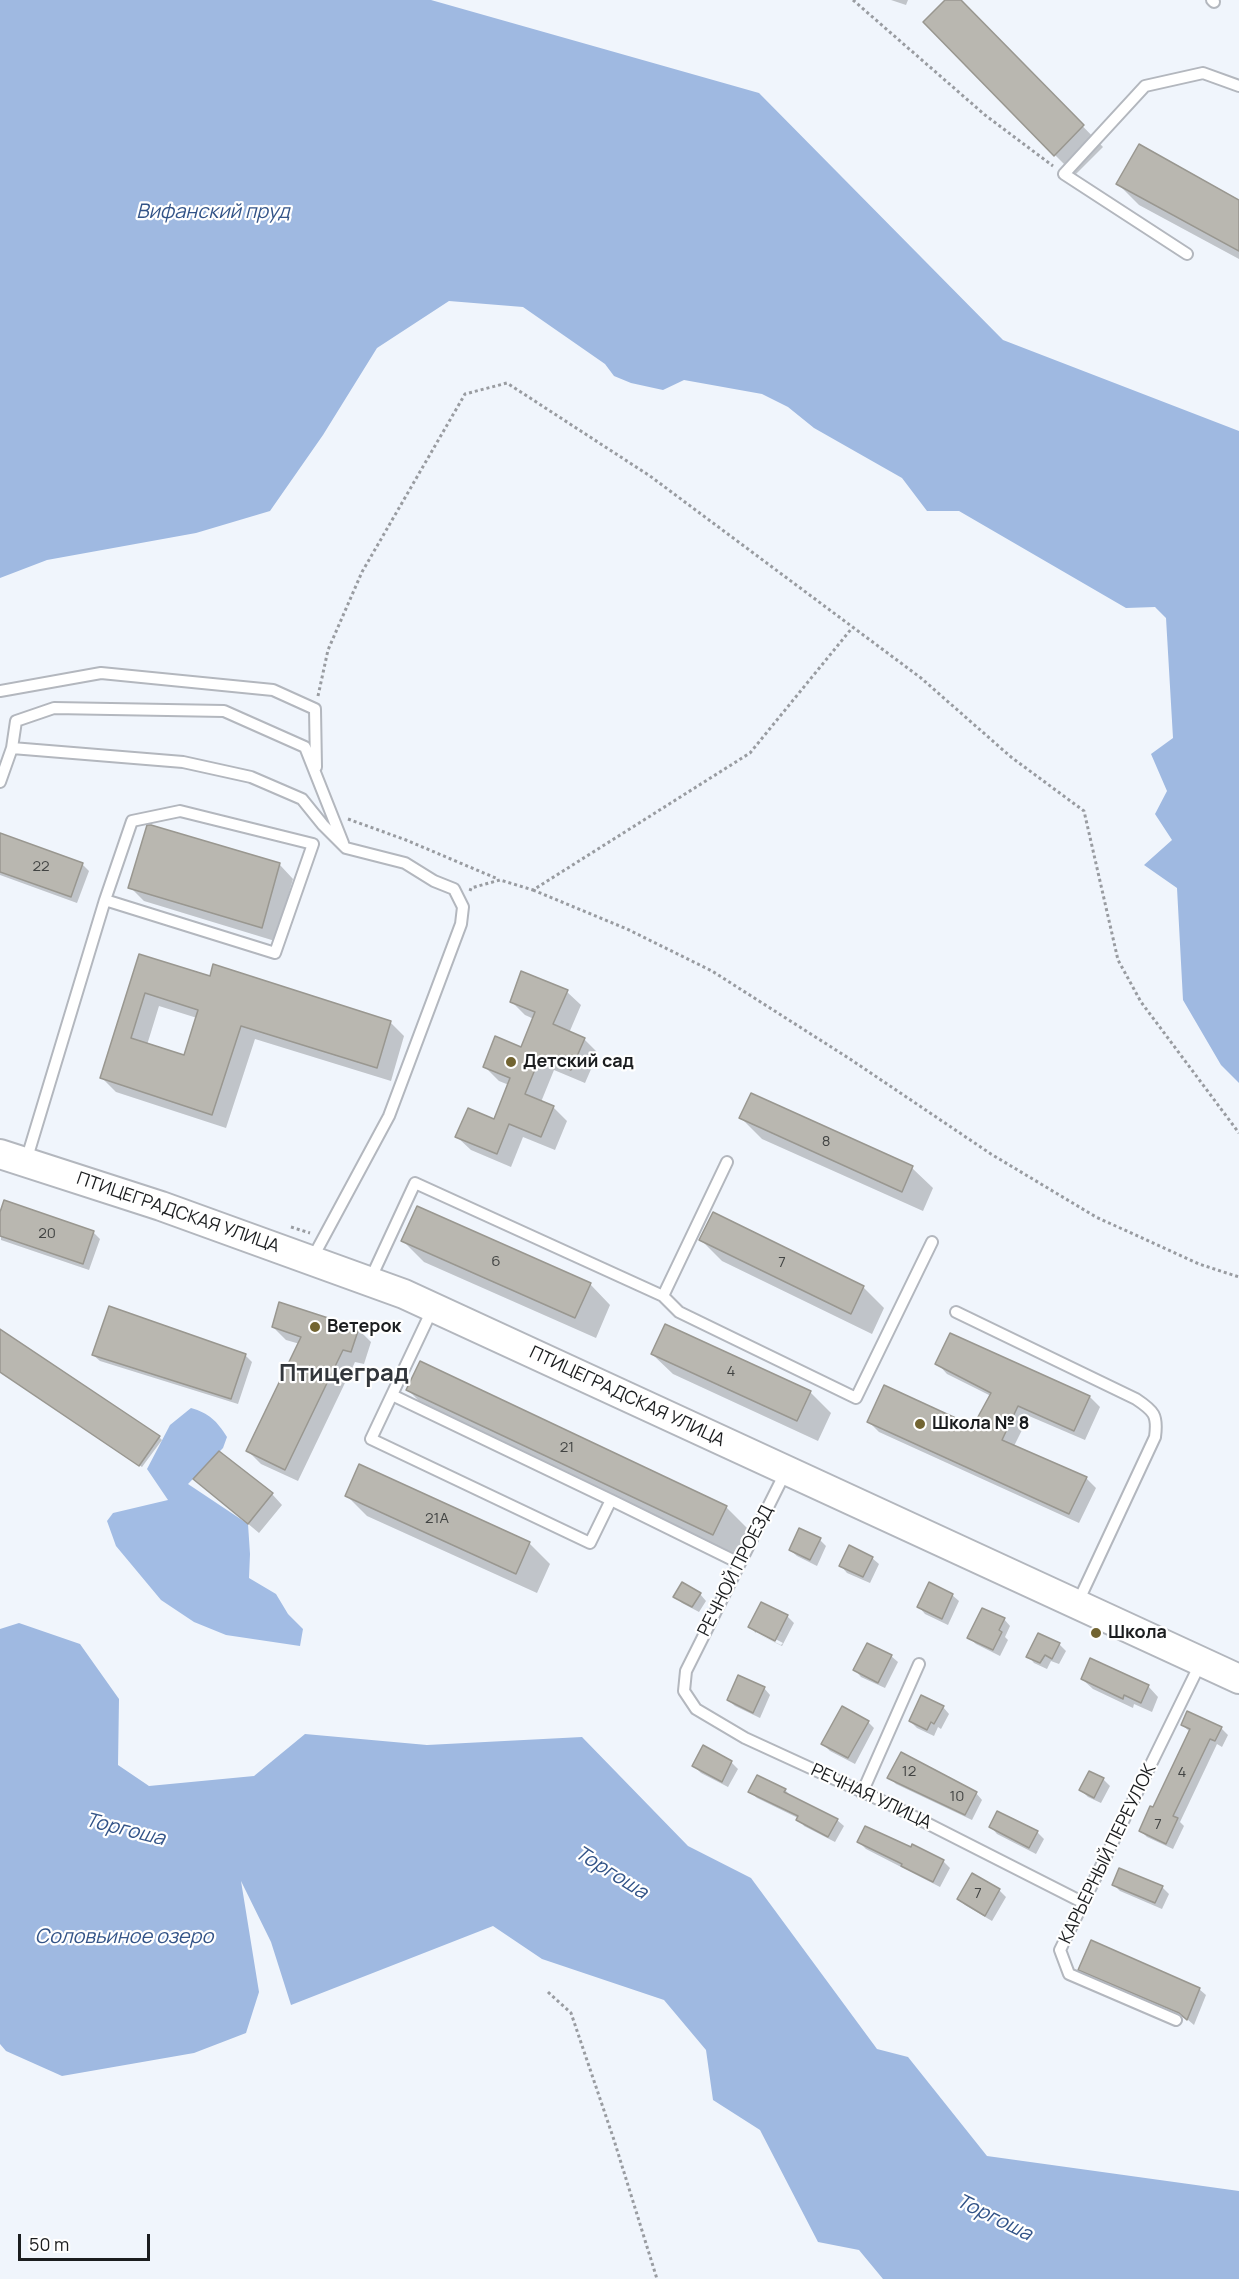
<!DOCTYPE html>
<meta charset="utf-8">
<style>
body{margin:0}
#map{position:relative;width:1239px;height:2279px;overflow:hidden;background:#f0f5fc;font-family:Manrope,sans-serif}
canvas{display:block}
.scale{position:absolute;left:18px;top:2234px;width:132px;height:27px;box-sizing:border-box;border:3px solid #1b1d1f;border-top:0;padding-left:8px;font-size:18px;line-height:21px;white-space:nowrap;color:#1b1d1f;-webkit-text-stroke:4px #fff;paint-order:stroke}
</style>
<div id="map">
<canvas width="1239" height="2279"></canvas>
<div class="scale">50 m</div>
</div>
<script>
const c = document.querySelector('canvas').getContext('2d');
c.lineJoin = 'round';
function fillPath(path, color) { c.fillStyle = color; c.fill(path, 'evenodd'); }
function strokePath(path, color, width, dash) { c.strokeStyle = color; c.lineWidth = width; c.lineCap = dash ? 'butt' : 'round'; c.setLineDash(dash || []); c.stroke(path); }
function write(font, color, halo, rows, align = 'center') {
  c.font = font + ' Manrope,sans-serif'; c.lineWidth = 4.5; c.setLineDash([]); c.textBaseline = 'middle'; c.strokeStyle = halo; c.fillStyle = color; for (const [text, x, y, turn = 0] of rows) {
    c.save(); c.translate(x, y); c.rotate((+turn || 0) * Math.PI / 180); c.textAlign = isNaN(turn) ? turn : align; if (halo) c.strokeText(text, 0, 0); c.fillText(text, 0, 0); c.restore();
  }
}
fillPath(new Path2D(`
 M191 1408C209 1413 217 1421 227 1437L223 1448 188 1484 248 1524 250 1554 249 1578 276 1594 288 1614 303 1629 300 1646 226 1635 194 1622 161 1600 116 1546 107 1521 113 1513 168 1500 147 1469 170 1425Z`), '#a2bce4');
fillPath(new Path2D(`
 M0 0H431L759 93 1003 340 1239 431V1083L1221 1065 1183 1000 1177 888 1144 865 1172 840 1155 814 1167 791 1151 754 1173 738 1166 618 1155 607 1126 608 959 511H927L902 478 814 428 788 407 762 394 684 380 663 390 631 383 614 376 605 364 523 307 449 301 377 348 323 435 270 511 196 533 47 560 0 578Z
 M19 1623 80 1644 119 1699 118 1765 149 1786 254 1776 305 1734 427 1745 582 1737 688 1846 751 1878 877 2049 908 2057 987 2156 1239 2191V2279H883L859 2250 818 2242 760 2130 713 2100 706 2050 664 2000 542 1959 493 1926 291 2005 271 1942 241 1881 259 1992 246 2033 194 2053 62 2076 6 2051 0 2044V1629Z`), '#9fb9e1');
fillPath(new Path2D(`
 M891 0H908L906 5Z
 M947 0H959L1103 147 1075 175 1055 155Z
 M1118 184 1239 201V259L1139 205Z
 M0 834 82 864 89 871 77 903 0 875Z
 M280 865 293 879 275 941 144 901 130 887Z
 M140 956 211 978 390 1022 404 1036 391 1081 255 1039 226 1128 116 1092 102 1078ZM159 1006 197 1018 185 1057 147 1045Z
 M567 992 581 1005 569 1033 584 1039 598 1053 585 1083 554 1070 541 1102 553 1107 567 1121 555 1150 523 1137 511 1167 471 1150 457 1137 494 1121 509 1085 499 1081 485 1067 522 1049 534 1019 525 1015 511 1001Z
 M741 1118 912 1168 933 1188 923 1211 762 1139Z
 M713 1214 863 1287 884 1308 872 1334 722 1261 701 1240Z
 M0 1217 93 1232 100 1239 89 1270 1 1240Z
 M403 1241 590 1284 610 1305 596 1338 424 1262Z
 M273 1327 358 1329 371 1342 364 1364 355 1362 298 1481 261 1464 248 1451 300 1344 286 1340Z
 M0 1331 159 1437 162 1440 142 1467 0 1371Z
 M652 1354 810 1392 831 1413 818 1441 673 1374Z
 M93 1355H245L252 1362 238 1404 100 1361Z
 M937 1363 1090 1397 1100 1407 1085 1440 1029 1416 1014 1446 1086 1478 1096 1488 1079 1523 879 1432 869 1422 974 1428 991 1396 947 1374Z
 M408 1390 726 1507 755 1536 743 1563 437 1419Z
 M195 1479 272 1494 282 1505 259 1533Z
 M346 1495 529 1543 550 1564 537 1593 367 1516Z
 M820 1540 826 1546 817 1566 797 1556 790 1550Z
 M872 1558 879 1564 870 1583 847 1573 841 1566Z
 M700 1594 706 1601 699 1612 682 1603 675 1596Z
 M952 1595 959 1601 948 1625 925 1614 919 1607Z
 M787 1616 794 1623 782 1646 756 1633 781 1645 783 1643 756 1629V1633L750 1627Z
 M1004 1619 1010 1626 1005 1637 1008 1640 1000 1656 976 1644 969 1638Z
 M1059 1644 1066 1651 1059 1664 1051 1661 1047 1669 1034 1663 1028 1656Z
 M891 1656 898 1662 885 1688 861 1677 855 1670Z
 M1082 1679 1148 1686 1158 1697 1152 1712 1134 1704 1133 1708 1093 1689Z
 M764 1688 770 1695 760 1718 735 1706 728 1700Z
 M943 1707 949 1714 941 1729 938 1727 934 1736 917 1728 910 1721Z
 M1188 1713 1221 1728 1228 1735 1222 1747 1217 1744 1180 1822 1184 1826 1173 1849 1147 1837 1141 1831 1154 1809 1189 1731 1182 1725Z
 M868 1722 874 1728 855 1764 830 1751 823 1744Z
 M731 1762 738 1769 728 1787 701 1773 694 1766Z
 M889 1777 976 1793 982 1800 972 1820 896 1784Z
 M1103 1779 1110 1786 1101 1803 1088 1797 1081 1790Z
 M785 1790 791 1796 837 1820 844 1826 835 1842 804 1826 798 1818 757 1798 750 1792Z
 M998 1813 1038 1833 1044 1839 1036 1854 997 1834 991 1827Z
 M859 1842 943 1861 950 1868 940 1887 866 1849Z
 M972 1875 999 1890 1006 1897 992 1921 965 1905 958 1898Z
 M1114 1885 1162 1887 1169 1894 1162 1909 1120 1891Z
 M1080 1969 1199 1989 1206 1995 1194 2025 1187 2019 1086 1976Z`), '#0003');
const building = new Path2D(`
 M945 0H961L1084 125 1054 156 923 22Z
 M1139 144 1239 200V251L1116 184Z
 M147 825H151L280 863 262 928 128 888Z
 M0 833 83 863 71 897 0 872Z
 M139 954 210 976 213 964 391 1021 377 1068 241 1026 212 1115 100 1078ZM145 993 198 1010 184 1055 131 1038Z
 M521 971 568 990 553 1024 585 1038 571 1070 540 1057 525 1094 554 1106 541 1137 509 1124 497 1154 455 1137 468 1108 494 1119 510 1078 483 1067 495 1036 521 1047 535 1012 510 1002Z
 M751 1093 913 1166 902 1192 739 1118Z
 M4 1200 94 1231 83 1264 0 1236V1212Z
 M417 1206 591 1283 575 1318 401 1241Z
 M713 1212 864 1286 851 1314 699 1240Z
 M279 1302 359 1328 351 1352 343 1350 285 1470 246 1451 301 1337 272 1327Z
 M109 1306 246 1354 231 1399 92 1355Z
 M665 1324 811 1391 797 1421 651 1354Z
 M0 1329 160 1436 139 1466 0 1372Z
 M950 1333 1090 1396 1074 1431 1018 1406 1002 1440 1087 1477 1069 1514 867 1422 884 1385 973 1426 991 1393 935 1364Z
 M420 1361 727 1506 713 1535 406 1390Z
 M219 1451 273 1493 248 1524 193 1479Z
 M359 1464 530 1542 516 1574 345 1496Z
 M799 1528 821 1538 810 1560 789 1550Z
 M849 1545 873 1557 863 1577 839 1566Z
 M682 1582 701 1593 692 1607 673 1597Z
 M929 1582 953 1594 942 1619 917 1607Z
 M761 1602 788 1615 775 1641 748 1627Z
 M982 1608 1005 1618 999 1630 1002 1632 993 1650 967 1638Z
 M1038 1633 1060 1643 1052 1659 1045 1655 1040 1663 1026 1657Z
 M867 1643 892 1655 878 1683 853 1670Z
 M1090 1658 1149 1685 1141 1703 1124 1695 1123 1699 1081 1679Z
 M738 1675 765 1687 753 1713 727 1700Z
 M921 1695 944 1706 934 1724 931 1722 927 1730 909 1721Z
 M842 1706 869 1721 848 1758 821 1744Z
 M1187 1711 1222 1727 1215 1741 1210 1739 1173 1816 1178 1818 1166 1844 1139 1831 1150 1806 1153 1807 1190 1729 1181 1725Z
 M703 1745 732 1761 722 1782 692 1766Z
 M901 1752 977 1792 965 1815 887 1778Z
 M1089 1771 1104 1778 1094 1798 1079 1790Z
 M757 1775 786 1789 784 1792 838 1819 828 1837 796 1820 798 1816 748 1792Z
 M997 1811 1038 1831 1029 1848 989 1827Z
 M865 1826 911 1847 912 1844 944 1860 933 1882 901 1866 902 1864 857 1842Z
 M1119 1868 1163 1886 1155 1903 1112 1885Z
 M972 1873 1000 1889 985 1916 957 1899Z
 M1091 1940 1200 1988 1187 2020 1179 2013 1078 1970Z`);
fillPath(building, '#b9b7b0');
strokePath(building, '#999790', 1.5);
const lane = new Path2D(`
 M1212 0 1214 2
 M1187 254 1064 174 1145 86 1203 73 1239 86
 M0 691 101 673 273 690 315 709 316 767
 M12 748 16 721 54 708 224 711 305 747 343 843
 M0 782 12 748 183 762 251 777 302 799 323 825 346 848 405 863 434 881 454 889 463 907 461 924 389 1116 312 1259
 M26 1161 105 900 275 953 313 844 180 811 132 821 105 900
 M370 1280 415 1183 663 1296 679 1312 856 1398 932 1242
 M663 1296 727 1162
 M956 1312 1136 1399C1154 1411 1158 1415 1155 1437L1078 1602
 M392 1395 611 1500 590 1543 371 1439 432 1310
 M786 1471 686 1671 684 1691 696 1709 745 1738 891 1805 1084 1903
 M611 1500 739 1563
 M862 1793 919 1664
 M1176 2020 1069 1974 1060 1950 1201 1662`);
const secondary = new Path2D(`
 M0 1154 161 1206 404 1294 1239 1679`);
strokePath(lane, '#b3b7be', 14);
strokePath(secondary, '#b3b7be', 32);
strokePath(new Path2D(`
 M853 0 985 115 1053 166
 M318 696 328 650 362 572 465 394 507 383 650 476 921 678 1011 757 1084 811 1118 960 1141 1002 1239 1133
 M348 819 406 840 498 879
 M533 890 627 929 712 971 850 1059 991 1154 1096 1217 1199 1264 1239 1277
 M470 891 471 888 500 880 533 890 750 753 852 628
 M291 1227 310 1233
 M548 1992 571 2013 614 2140 657 2279`), '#999ca1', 3, [3, 3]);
strokePath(lane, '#fff', 10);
strokePath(secondary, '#fff', 28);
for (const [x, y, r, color] of [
 [511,1062,6,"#726431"],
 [315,1327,6,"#726431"],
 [920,1424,6,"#726431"],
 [1096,1633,6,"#726431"]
]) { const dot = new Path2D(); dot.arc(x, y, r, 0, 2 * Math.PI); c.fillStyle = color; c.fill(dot); strokePath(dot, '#fff', 2); }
write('15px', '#424443', null, [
 ["22",41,867],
 ["8",826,1142],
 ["20",47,1234],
 ["6",496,1262],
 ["7",782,1263],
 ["4",731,1372],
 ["21",567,1448],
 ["21А",437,1519],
 ["12",909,1772],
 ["4",1182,1773],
 ["10",957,1797],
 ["7",1158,1825],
 ["7",978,1894]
]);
write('bold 18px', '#1b1d1f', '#fff', [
 ["Детский сад",523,1062],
 ["Ветерок",327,1327],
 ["Школа № 8",932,1424],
 ["Школа",1108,1633]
], 'left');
write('18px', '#1b1d1f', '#fff', [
 ["ПТИЦЕГРАДСКАЯ УЛИЦА",178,1213,19],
 ["ПТИЦЕГРАДСКАЯ УЛИЦА",627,1397,25],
 ["РЕЧНОЙ ПРОЕЗД",736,1571,-63],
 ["РЕЧНАЯ УЛИЦА",871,1797,25],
 ["КАРЬЕРНЫЙ ПЕРЕУЛОК",1108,1854,-64]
]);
write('italic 20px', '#335488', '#fff', [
 ["Вифанский пруд",213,212],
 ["Торгоша",125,1830,14],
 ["Торгоша",611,1873,32],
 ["Соловьиное озеро",124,1937],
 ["Торгоша",994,2218,26]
]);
write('bold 24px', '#32363b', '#fff', [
 ["Птицеград",344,1374]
]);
</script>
